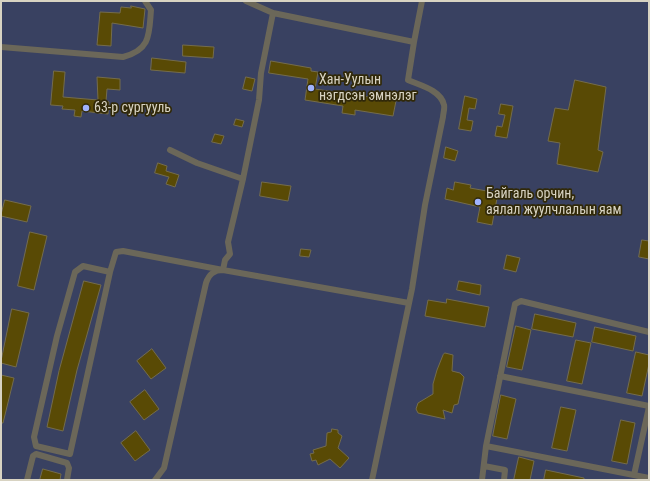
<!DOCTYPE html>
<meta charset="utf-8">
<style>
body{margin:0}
#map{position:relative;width:650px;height:481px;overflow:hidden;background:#312909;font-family:"Roboto Condensed",sans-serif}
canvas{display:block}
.frame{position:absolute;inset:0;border:2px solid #d8d3c2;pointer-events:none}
</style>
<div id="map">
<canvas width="650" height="481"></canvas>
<div class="frame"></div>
</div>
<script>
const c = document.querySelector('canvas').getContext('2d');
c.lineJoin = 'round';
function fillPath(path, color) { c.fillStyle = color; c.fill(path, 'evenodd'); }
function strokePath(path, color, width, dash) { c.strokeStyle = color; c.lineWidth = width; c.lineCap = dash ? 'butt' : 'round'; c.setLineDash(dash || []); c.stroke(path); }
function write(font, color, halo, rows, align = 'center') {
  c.font = font + ' "Roboto Condensed",sans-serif'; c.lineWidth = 3.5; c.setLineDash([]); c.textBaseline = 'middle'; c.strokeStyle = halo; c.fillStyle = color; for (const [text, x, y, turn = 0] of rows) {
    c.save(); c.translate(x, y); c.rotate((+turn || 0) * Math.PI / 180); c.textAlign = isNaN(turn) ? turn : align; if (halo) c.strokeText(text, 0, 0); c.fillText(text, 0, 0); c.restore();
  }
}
fillPath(new Path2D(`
 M1 1H649V480H1Z`), '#394161');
const building = new Path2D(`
 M131 6 145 9 143 28 112 23 111 46 97 45 100 12 120 13 121 7 131 8Z
 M183 45 214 47 213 58 183 56Z
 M152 58 186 62 185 73 151 70Z
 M271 61 311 68V71L318 72 315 89 396 101 393 116 355 110V115L342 113 343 106 305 100 308 79 269 73Z
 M54 71 65 72 63 97 98 100 97 77 120 79V90L107 89 106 101 109 102 108 114 82 111 81 117 74 116 75 110 62 109 63 106 51 105Z
 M246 77 255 79 252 91 243 89Z
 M575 80 606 87 598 150 603 152 598 172 557 164 560 143 548 141 555 108 568 110Z
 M465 96 477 99 475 109 469 108 467 120 473 121 471 131 459 129Z
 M501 104 513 106 507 138 495 136 497 126 502 127 505 115 499 114Z
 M236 119 244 121 242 127 234 125Z
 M215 134 224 136 221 144 212 142Z
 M446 147 458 151 455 161 444 158Z
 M158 163 167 166 166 171 179 175 175 187 166 184 169 177 155 173Z
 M262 182 291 186 288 201 260 196Z
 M455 182 471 185 470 188 498 193 492 225 477 222 480 207 445 199 447 188 453 190Z
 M5 200 31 206 27 222 1 216Z
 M30 232 47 236 34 290 18 286Z
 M642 240 649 241V259L639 257Z
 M301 249 311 250 309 257 300 256Z
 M507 255 520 258 516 272 504 269Z
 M84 281 101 285 77 370 63 431 47 427 59 371Z
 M459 281 481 285 480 295 457 290Z
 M447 299 489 307 485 327 425 316 428 300 446 303Z
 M12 309 29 313 16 367 1 363Z
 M535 314 576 323 573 337 532 329Z
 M516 326 531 330 522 370 507 367Z
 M595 327 636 336 633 351 592 342Z
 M576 340 591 343 582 384 567 381Z
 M152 349 166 368 151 379 137 361Z
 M636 352 649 355V364L642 396 627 393Z
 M445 353 453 355 452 371 460 373 464 377 458 404 454 405 452 413 443 410 445 419 418 413 416 409 418 403 433 394V384L437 370 443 355Z
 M1 375 14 378 3 423H1Z
 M145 390 159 409 144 420 130 402Z
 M501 395 516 399 507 439 493 436Z
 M561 407 576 410 567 451 552 448Z
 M621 420 635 423 627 464 612 461Z
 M332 429 338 430V433L342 436 338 448 349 458 340 468 330 459 318 465 316 460 312 461 310 454 314 453 313 450 326 446 327 433 331 432Z
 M136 431 150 450 135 461 121 443Z
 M519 457 534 461 530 480H514Z
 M43 469 61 474 60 480H40Z
 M546 470 584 478V480H544Z`);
fillPath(building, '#594a05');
strokePath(building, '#746c4c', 1);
strokePath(new Path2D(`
 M246 1 273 13 414 42 422 1
 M1 47 123 57C151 50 149 34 151 10L145 1
 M170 150 197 163 243 179
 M110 272 83 266 75 272 57 336 34 437 36 446 70 454 110 272 116 252 123 251 223 270 225 260 230 254 228 242 243 179 259 100 261 73 273 13
 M500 376 649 406
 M486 446 649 478
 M484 466 505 470 504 480
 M634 475 649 407
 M27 480 33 456 36 454 67 463 69 468 67 480
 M155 480 164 468 206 283C209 274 214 270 223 270L409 303
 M372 480 412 289 425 205 443 117C443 114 445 108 444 105 441 90 419 85 408 80L414 42
 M482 480 486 446 515 304 521 301 649 332`), '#6b6759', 6);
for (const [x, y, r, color] of [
 [311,88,4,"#a0b3fd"],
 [86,108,4,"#a0b3fd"],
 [478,202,4,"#a0b3fd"]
]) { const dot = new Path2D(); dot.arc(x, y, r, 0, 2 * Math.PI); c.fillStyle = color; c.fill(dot); strokePath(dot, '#312909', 1.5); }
write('14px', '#d8d3c2', '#312909', [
 ["Хан-Уулын",319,80],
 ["нэгдсэн эмнэлэг",319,96],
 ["63-р сургууль",94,108],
 ["Байгаль орчин,",486,194],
 ["аялал жуулчлалын яам",486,210]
], 'left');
</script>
